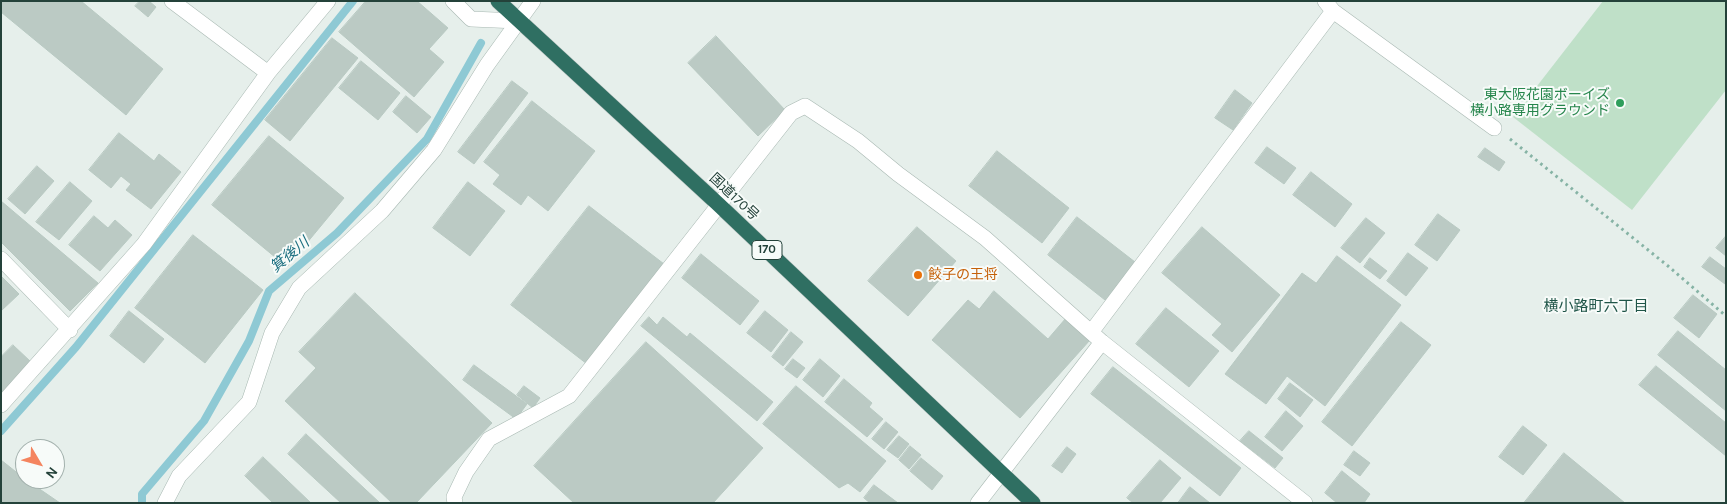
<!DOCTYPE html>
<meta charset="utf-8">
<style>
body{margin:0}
#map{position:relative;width:1727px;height:504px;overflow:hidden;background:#e6efeb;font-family:Karla,sans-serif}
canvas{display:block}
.frame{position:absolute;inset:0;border:2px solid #24423a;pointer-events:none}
.north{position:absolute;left:15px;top:439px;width:50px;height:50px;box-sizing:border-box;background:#f7fbf9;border:1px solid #a3b1ad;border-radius:50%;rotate:127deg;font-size:14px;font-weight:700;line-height:20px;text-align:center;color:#24423a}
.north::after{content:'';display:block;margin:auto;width:18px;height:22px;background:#f4845f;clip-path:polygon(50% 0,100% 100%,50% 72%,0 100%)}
</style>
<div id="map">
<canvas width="1727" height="504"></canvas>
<div class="frame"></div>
<div class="north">N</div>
</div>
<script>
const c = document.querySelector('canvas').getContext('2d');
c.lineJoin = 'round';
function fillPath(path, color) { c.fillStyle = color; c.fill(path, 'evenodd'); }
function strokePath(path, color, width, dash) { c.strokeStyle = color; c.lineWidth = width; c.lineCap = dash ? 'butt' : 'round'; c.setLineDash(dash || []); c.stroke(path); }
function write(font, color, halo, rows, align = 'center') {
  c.font = font + ' Karla,"Noto Sans JP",sans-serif'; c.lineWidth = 4; c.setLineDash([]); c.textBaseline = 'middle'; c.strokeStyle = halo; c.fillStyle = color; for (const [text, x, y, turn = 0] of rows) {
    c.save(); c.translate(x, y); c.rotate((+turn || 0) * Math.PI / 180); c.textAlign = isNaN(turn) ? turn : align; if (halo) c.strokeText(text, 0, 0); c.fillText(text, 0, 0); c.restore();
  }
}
fillPath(new Path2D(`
 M1603 1H1726V90L1632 210 1513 117Z`), '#bfe0c8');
strokePath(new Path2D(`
 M1 431 76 347 353 1
 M142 503V494L204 421 249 341 269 291 337 233 427 139 481 43`), '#8ec9d4', 8);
const building = new Path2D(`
 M1 1H81L163 69 126 115 1 12Z
 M140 1H149L156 7 148 17 135 6Z
 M366 1H417L448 28 429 49 444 62 414 97 339 32Z
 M716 36 785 110 758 136 688 63Z
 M332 38 358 58 290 141 265 120Z
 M361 61 400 93 378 120 339 88Z
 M512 81 528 93 474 164 458 152Z
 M1235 90 1252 103 1233 130 1215 118Z
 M406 96 431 117 417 133 393 112Z
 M532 101 595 151 548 211 528 195 521 205 493 184 500 175 484 162Z
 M119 133 154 161 159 154 181 172 151 209 126 190 131 184 121 176 111 188 89 170Z
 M269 136 344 198 287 267 212 205Z
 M1267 147 1296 168 1284 184 1255 163Z
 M1485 148 1505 162 1499 171 1478 157Z
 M997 151 1069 208 1042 243 969 186Z
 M37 166 54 181 25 214 8 199Z
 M1311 172 1352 204 1335 227 1293 195Z
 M70 182 92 201 59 240 36 222Z
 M468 182 505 211 470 256 433 228Z
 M1 201 98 283 70 311 1 242Z
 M589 206 664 264 587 364 511 305Z
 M1438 214 1460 230 1437 261 1415 245Z
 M94 216 108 228 115 220 132 235 100 271 69 245Z
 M1077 217 1135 262 1105 300 1048 255Z
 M1366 218 1385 233 1360 263 1341 248Z
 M917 227 956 261 908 316 868 281Z
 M1202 227 1280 295 1232 352 1212 335 1222 324 1162 273Z
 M193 235 263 290 205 363 135 308Z
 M1726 236V256L1716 248Z
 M1408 253 1428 268 1406 296 1387 281Z
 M701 254 759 301 740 325 682 278Z
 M1337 256 1401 305 1325 406 1287 376 1266 404 1225 374 1302 273 1316 283Z
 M1710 257 1726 269 1725 284 1702 267Z
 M1370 258 1387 271 1380 279 1364 267Z
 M1 276 19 294 1 311Z
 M994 291 1048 339 1066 318 1090 340 1020 418 932 340 968 300 979 309Z
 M355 293 492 423 416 503H392L285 401 316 368 299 352Z
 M1693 295 1717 314 1699 338 1674 318Z
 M1166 308 1219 351 1189 387 1136 344Z
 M129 311 164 339 144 363 110 336Z
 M765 311 788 330 771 352 747 333Z
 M649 317 657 325 663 317 687 337 690 333 773 402 757 421 641 326Z
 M1401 322 1431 345 1352 446 1322 422Z
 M1678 331 1726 370V411L1658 355Z
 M791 332 803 342 783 366 772 357Z
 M646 342 763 448 713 503H574L534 466Z
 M13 345 31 362 1 395V357Z
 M793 359 805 368 797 378 785 369Z
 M820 359 840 376 823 397 803 380Z
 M474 365 527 404 516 419 463 380Z
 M1656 366 1726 423V456L1639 385Z
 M1113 367 1241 468 1220 496 1091 394Z
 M844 379 872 403 869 407 883 419 867 437 825 402Z
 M1290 383 1313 400 1300 417 1278 399Z
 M524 386 540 398 533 408 517 395Z
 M796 386 886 461 860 492 848 483 839 488 763 424Z
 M1286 411 1303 426 1282 451 1265 437Z
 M886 422 898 432 884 449 872 439Z
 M1523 426 1547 445 1523 475 1499 457Z
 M1249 431 1283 458 1275 468 1240 441Z
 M306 434 380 503H341L288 454Z
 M899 436 909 444 898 458 887 450Z
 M910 446 921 455 909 469 899 460Z
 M1067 447 1076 454 1062 473 1052 466Z
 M1354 451 1370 463 1360 476 1344 465Z
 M1564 453 1625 503H1524Z
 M263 457 311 503H273L245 476Z
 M921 458 943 476 932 490 910 471Z
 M1 460 25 479 60 503H1Z
 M1160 460 1181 478 1160 503H1133L1127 498Z
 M1342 471 1370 494 1364 503H1337L1325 493Z
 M874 485 898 503H870L864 498Z
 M1190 487 1210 503H1178Z`);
fillPath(building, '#bbcac4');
strokePath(building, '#b8c9c2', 1);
const minor = new Path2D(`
 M172 1 268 73
 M453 1 471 19 518 21
 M1325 1 1333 11 1494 128
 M1 259 70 330
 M1092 331 1333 11
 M1 405 144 244 268 73 328 1
 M165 503 179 476 249 402 272 333 299 288 382 211 434 150 487 65 533 1
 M455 503 454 497 466 472 489 439 569 396 791 113 805 106 858 141 898 174 985 238 1102 342 1305 503
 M978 503 1102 342`);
const highway = new Path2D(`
 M498 1 718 204 1033 503`);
strokePath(minor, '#a8b8b2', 16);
strokePath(highway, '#c2cac8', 16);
strokePath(new Path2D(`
 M1510 139 1668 266 1726 316`), '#86b3a5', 3, [2.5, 4]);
strokePath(minor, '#fff', 15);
strokePath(highway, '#2f6f62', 15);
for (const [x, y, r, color] of [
 [1620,103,5,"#2e9e5b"],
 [918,275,5,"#e8710a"]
]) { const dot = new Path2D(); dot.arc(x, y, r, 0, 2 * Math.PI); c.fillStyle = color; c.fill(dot); strokePath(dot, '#f7fbf9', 2); }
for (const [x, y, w] of [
 [767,250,30]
]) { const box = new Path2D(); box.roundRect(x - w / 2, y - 9.5, w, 19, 4); c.fillStyle = '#f7fbf9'; c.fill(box); strokePath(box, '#24423a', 1); }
write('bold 12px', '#24423a', null, [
 ["170",767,250]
]);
write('14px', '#27864d', '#f7fbf9', [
 ["東大阪花園ボーイズ",1610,95],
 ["横小路専用グラウンド",1610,111]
], 'right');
write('14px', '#24423a', '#f7fbf9', [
 ["国道170号",734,197,43]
]);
write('14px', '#c56008', '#f7fbf9', [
 ["餃子の王将",928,275]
], 'left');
write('italic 15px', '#1c6f80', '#f7fbf9', [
 ["箕後川",290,255,-40]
]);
write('15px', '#1f5548', '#f7fbf9', [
 ["横小路町六丁目",1596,307]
]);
</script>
